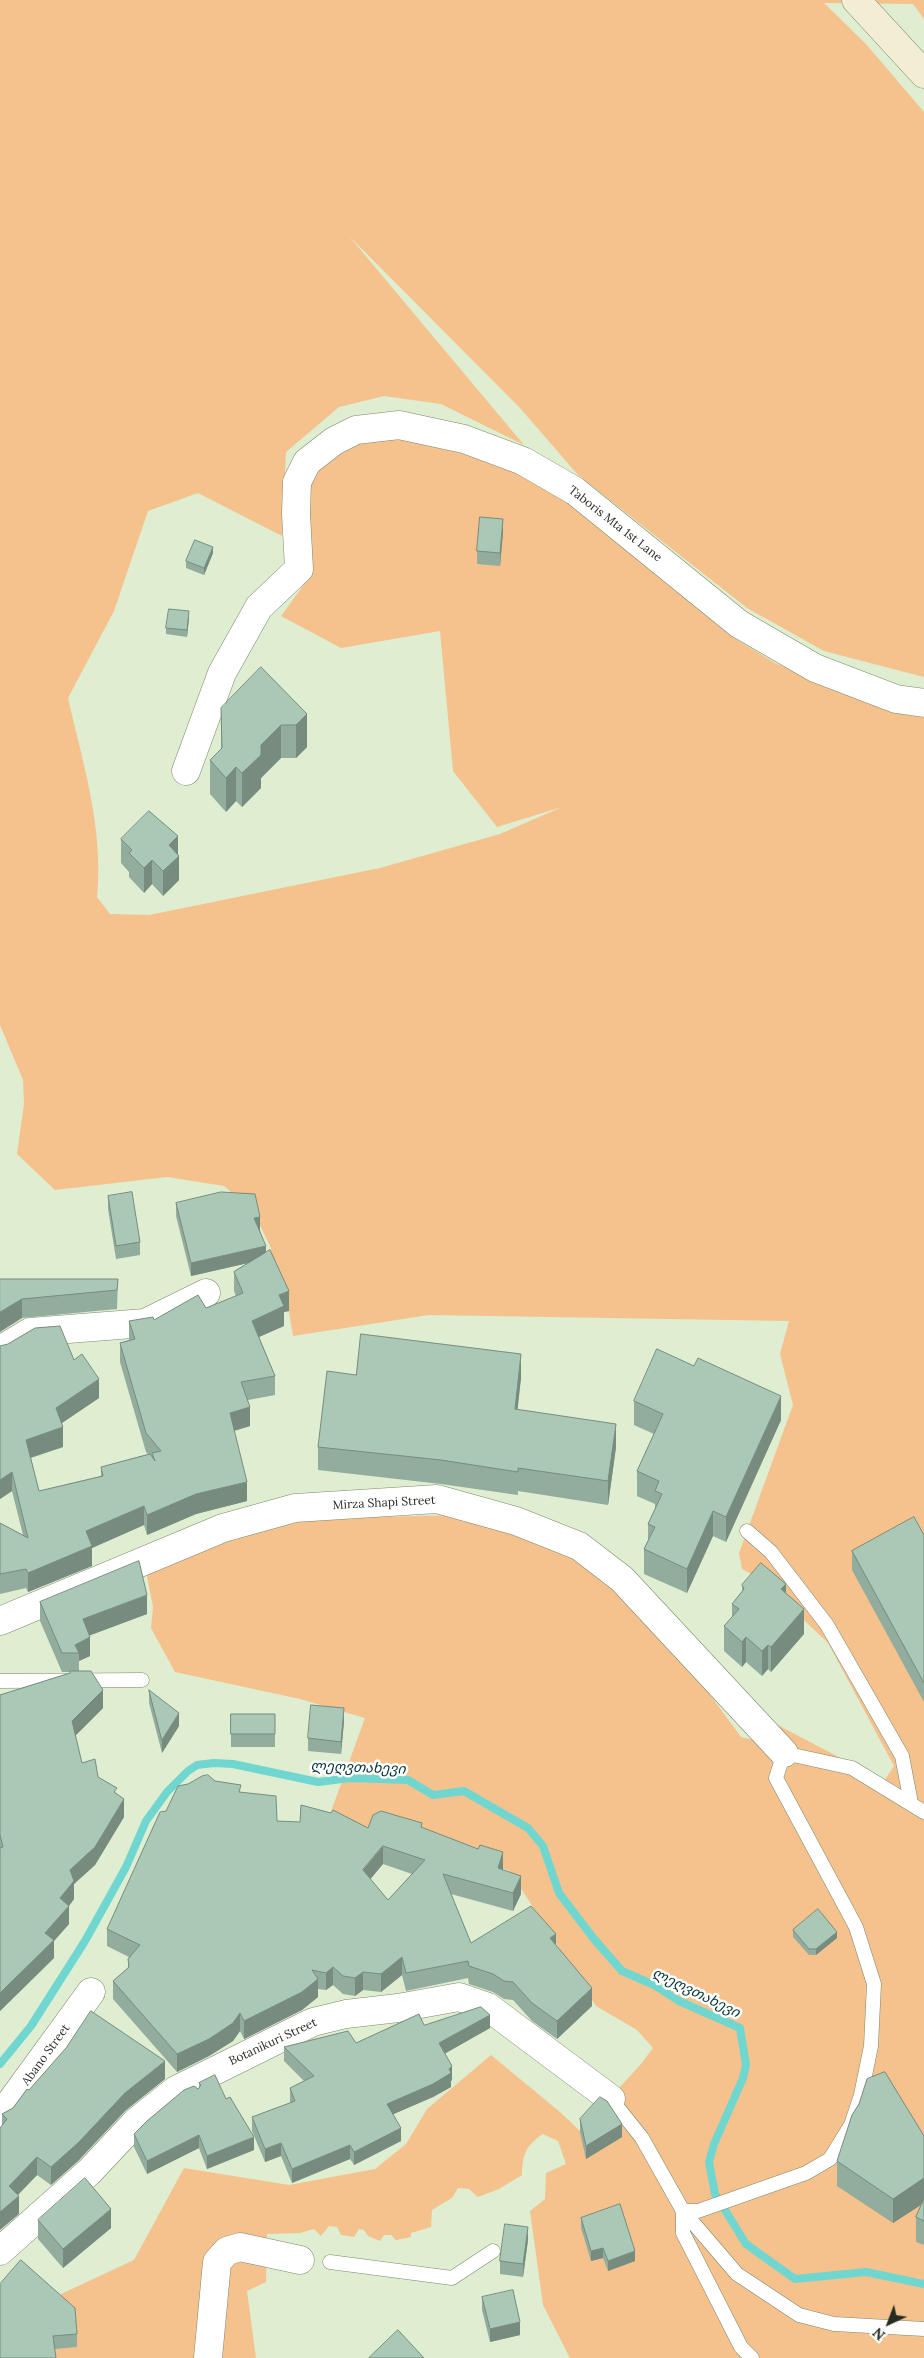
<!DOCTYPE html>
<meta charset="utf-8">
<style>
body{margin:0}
#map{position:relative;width:924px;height:2358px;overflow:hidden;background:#dfedd0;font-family:Lora,serif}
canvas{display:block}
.north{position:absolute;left:864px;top:2298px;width:50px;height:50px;-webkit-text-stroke:4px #fff;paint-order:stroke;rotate:223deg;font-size:14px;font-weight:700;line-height:20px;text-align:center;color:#272c22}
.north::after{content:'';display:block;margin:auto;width:18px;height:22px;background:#272c22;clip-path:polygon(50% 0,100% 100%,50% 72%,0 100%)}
</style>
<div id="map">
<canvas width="924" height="2358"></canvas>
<div class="north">N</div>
</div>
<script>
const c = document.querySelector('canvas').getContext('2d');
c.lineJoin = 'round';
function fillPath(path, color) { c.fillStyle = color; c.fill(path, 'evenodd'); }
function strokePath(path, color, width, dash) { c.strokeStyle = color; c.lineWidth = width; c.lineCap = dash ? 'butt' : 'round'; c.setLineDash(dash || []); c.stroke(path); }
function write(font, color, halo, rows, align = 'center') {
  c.font = font + ' Lora,"Noto Sans Georgian",serif'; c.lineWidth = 5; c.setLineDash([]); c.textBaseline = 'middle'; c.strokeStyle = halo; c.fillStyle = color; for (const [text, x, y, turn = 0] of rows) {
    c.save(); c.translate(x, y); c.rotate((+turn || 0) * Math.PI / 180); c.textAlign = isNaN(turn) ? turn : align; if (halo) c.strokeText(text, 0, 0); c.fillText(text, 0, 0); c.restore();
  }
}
fillPath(new Path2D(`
 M0 0H924V19L913 4 824 3 866 44 924 112V677L824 651 747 608 578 475 520 408 349 236 524 445 441 404 384 396 339 407 286 452 282 536 198 493 148 511 114 611 68 698C83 763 104 830 97 897L110 914 149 915 380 868 500 834 562 807 497 827 453 771 440 631 341 648 281 616 308 579 312 549 306 505 315 459 346 444 395 438 502 462 570 501 734 638 775 663 885 710 924 716V2358H570L543 2305 530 2211 545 2199 546 2173 566 2164 558 2141 543 2134C526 2145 522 2155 522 2175L499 2189 478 2197 469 2189 458 2188 452 2198 432 2210 431 2227 411 2233V2237L396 2240 391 2235H384L380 2241 368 2236 364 2230 359 2229 354 2237 341 2235 337 2227 329 2226 321 2236 314 2229 300 2233 267 2234 266 2282 247 2291 256 2358H52L46 2301 134 2260 184 2168 289 2185 375 2169 406 2144 427 2109 491 2055 560 2112 580 2131 641 2064 653 2048 637 2030 596 2006 510 1871 411 1835 325 1828 365 1718 300 1699 175 1672 151 1628 153 1607 144 1560 299 1519 456 1515 569 1553 655 1620 741 1737 757 1741 774 1723 884 1781 894 1766 828 1643 762 1580 742 1569 739 1553 793 1405 780 1354 789 1321 429 1315 293 1336 284 1282 270 1255 271 1248 253 1211 224 1186 167 1177 55 1190 17 1154 24 1104 23 1080 0 1025Z`), '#f5c28d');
strokePath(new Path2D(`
 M0 2064 31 2026 85 1941 126 1867 146 1821 167 1792 188 1771 197 1765 214 1763 233 1764 318 1782 350 1778 408 1780 433 1795 464 1791 528 1828 543 1846 559 1893 594 1939 622 1971 654 1985 679 2001 740 2028 746 2065 743 2078 714 2144 709 2162 715 2194 746 2244 795 2279 866 2272 924 2284`), '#6fd7d0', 8);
const service = new Path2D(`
 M747 1531 771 1552 827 1625 902 1756 911 1803
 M0 1681 142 1680
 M611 2099 642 2138 683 2211 737 2274 799 2315 834 2324 924 2329
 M683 2211H698L806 2173 830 2159 851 2125 861 2095 871 2046 874 1984 856 1927 776 1778 784 1753 852 1768 924 1812
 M683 2211V2233L741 2347 752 2358
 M330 2262 452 2278 493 2251`);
const minor = new Path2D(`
 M186 771 222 673 259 607 299 569 296 514 297 482 307 462 334 441 356 430 399 425 464 439 523 461 575 491 739 624 815 668 896 699 924 703
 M0 1350 30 1332 145 1323 206 1293
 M0 1621 223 1528 295 1508 437 1499 516 1521 579 1546 622 1579 784 1753
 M0 2117 91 1992
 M0 2251 89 2172 136 2122 176 2090 313 2022 346 2014 398 2008 459 1997 488 2007 611 2099
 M208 2358 217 2262 227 2251 240 2247 300 2260`);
const secondary = new Path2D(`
 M856 0 924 74`);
strokePath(service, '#7b886e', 15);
strokePath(minor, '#7b886e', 29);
strokePath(secondary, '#7b886e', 29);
strokePath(service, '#fff', 14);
strokePath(minor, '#fff', 28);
strokePath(secondary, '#f2edd3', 28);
fillPath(new Path2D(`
 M503 532 500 566 477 564V551Z
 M213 553 204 575 186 568V561Z
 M189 618 187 637 166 634V628Z
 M221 708 307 714V747L296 758H281L261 778V788L242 807 236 801 226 812 210 794V760L221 749Z
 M121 839 178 854 179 880 163 896 152 884 144 893 129 877V872L121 863Z
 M108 1196 140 1242V1255L116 1259 108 1209Z
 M176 1203 260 1230 266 1252 289 1311 284 1312V1326L259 1337 275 1376V1395L248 1400 250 1426 234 1431 247 1501 196 1514 147 1535 144 1525 92 1548V1566L28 1592 26 1588 0 1594V1523L23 1535 12 1491 0 1499V1346L74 1360 99 1398 62 1423 63 1447 31 1458 39 1491 101 1476V1467L148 1454 146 1452 120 1362V1343L129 1340V1321L154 1320 206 1308 236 1296 234 1291V1272L248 1263 191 1276 176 1216Z
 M0 1279H118L117 1309 22 1318Z
 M356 1375 521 1378 517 1410 616 1447 608 1505 518 1491V1495L441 1484 318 1470V1447Z
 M634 1401 781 1420 726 1542 713 1536 687 1593 644 1574V1549L648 1540V1524L655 1509V1504L637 1496V1471L654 1434 634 1425Z
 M924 1535V1702L852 1570V1551Z
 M742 1585 786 1593 804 1634 771 1672 768 1669 762 1676 746 1662 742 1667 724 1651V1626L732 1617V1604L742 1592Z
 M40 1602 147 1614 90 1635V1656L79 1661V1671L103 1708 75 1736 82 1763 117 1794 124 1817 95 1865 74 1884V1899L69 1906V1924L54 1941V1958L0 2011V1695L70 1673V1672H62L40 1621Z
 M149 1690 179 1726 162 1753 149 1703Z
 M231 1714H275V1747H231Z
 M344 1721 341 1754 308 1751V1738Z
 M215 1781 241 1792 277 1821 368 1828H422L503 1870 521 1894 513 1911 451 1894 471 1943 556 1945 592 2006 557 2039 532 2021 513 2000 504 1999 493 1992 469 1984 468 1978 406 1991 402 1975 381 1992 363 1990 355 1996 343 1994 333 1985 326 1990 318 1989V1997L302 2010 244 2039 240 2031 233 2041 209 2056 177 2072 113 1999V1981L128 1968V1959L129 1957 107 1946V1929L166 1811ZM383 1864 412 1874 388 1900 370 1879Z
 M793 1930 837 1938 816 1955H809L793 1937Z
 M424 2025 490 2028 445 2053 452 2080 451 2081V2087L433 2097 393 2114 401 2141 354 2165 350 2159 292 2183 281 2156 265 2162 252 2131V2117L290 2103V2088L304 2081 284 2061V2047L356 2043Z
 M165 2079 125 2111 78 2161 51 2185 37 2175 18 2195 19 2214 2 2125V2114L13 2108 29 2090Z
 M199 2083 226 2099 254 2150 207 2169 199 2148 147 2174 134 2147V2134L198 2089 199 2088Z
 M580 2119 622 2137 586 2159 580 2132Z
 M924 2136V2245L916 2242V2217L922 2204 893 2223 837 2186V2161Z
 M581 2218 635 2261 608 2271 603 2258 591 2261 581 2228Z
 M38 2220 111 2228 63 2268 38 2239Z
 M528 2240 523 2277 500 2274V2261Z
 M0 2284 77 2334V2347L55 2349Z
 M482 2297 520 2335 490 2342 482 2310Z`), '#92ac9d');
fillPath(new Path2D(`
 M503 519V532L500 566V553Z
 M213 547V553L204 575V568Z
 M189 611V618L187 637V630Z
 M307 714V747L296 758V725Z
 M281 725V758L261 778V788L242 807V773L261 745Z
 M236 767V801L226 812V778Z
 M178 836V857L179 856V880L163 896V871L169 845Z
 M152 860V884L144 893V868Z
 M260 1217V1230L254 1231V1218Z
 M266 1246V1259L191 1276V1263Z
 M289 1291V1311L284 1312V1326L252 1340V1321L279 1295Z
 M22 1299V1318L0 1332V1312Z
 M521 1354V1378L515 1433V1409Z
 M99 1379V1398L56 1427V1408Z
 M781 1396V1420L726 1542V1517Z
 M250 1407V1426L230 1432V1413Z
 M616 1424V1447L608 1505V1481Z
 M63 1427V1447L26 1459V1440Z
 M12 1472V1491L0 1499V1480Z
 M247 1482V1501L196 1514 147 1535V1515L196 1494Z
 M144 1506V1525L92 1548V1566L28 1592V1573L86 1531Z
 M713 1511V1536L687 1593V1569Z
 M786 1584V1608L781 1589Z
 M147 1595V1614L83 1638V1619Z
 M804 1609V1634L771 1672V1647Z
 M90 1637V1656L79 1661V1653L75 1645Z
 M746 1637V1662L742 1667V1642Z
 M768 1645V1669L762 1676V1651Z
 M103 1690V1708L72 1739V1721Z
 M344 1708V1721L341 1754V1742Z
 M179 1713V1726L162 1753V1740Z
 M124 1799V1817L95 1865 74 1884V1899L65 1911 69 1906V1924L54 1941V1958L0 2011V1993L45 1933 60 1898 70 1870Z
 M383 1846V1864L363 1888V1870Z
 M503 1852V1870L498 1868Z
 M521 1876V1894L513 1911V1893Z
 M837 1932V1938L816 1955V1949Z
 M556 1934V1952L550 1938Z
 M402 1957V1975L381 1992V1974Z
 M333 1967V1985L326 1990V1973Z
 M363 1972V1990L355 1996V1978Z
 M318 1979V1997L302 2010 244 2039V2021Z
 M592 1988V2006L557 2039V2021Z
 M240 2013V2031L233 2041 209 2056 177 2072V2054Z
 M490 2015V2028L439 2057V2043Z
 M165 2061V2079L125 2111 78 2161 51 2185V2167L125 2093Z
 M452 2066V2080L451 2081V2087L433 2097 387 2117V2104Z
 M622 2124V2137L586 2159V2146Z
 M401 2128V2141L354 2165V2152Z
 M199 2135V2148L147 2174V2161Z
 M254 2137V2150L207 2169V2156Z
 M281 2143V2156L265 2162V2149Z
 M350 2145V2159L292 2183V2169Z
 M37 2157V2175L9 2204V2186Z
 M924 2178V2203L893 2223V2199Z
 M19 2196V2214L0 2230V2212Z
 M111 2209V2228L63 2268V2249Z
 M528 2227V2240L523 2277V2264Z
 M603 2248V2258L591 2261V2251Z
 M635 2251V2261L608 2271V2261Z
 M520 2322V2335L490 2342V2329Z`), '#778c7f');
const building = new Path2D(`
 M480 517 503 519 500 553 477 551Z
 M195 540 213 547 204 568 186 561Z
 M169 609 189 611 187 630 166 628Z
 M261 667 307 714 296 725H281L261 745V755L242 773 236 767 226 778 210 760 222 748 221 708Z
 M149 811 178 836 169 845 179 856 163 871 152 860 144 868 129 853 132 850 121 839Z
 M132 1192 140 1242 116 1246 108 1196Z
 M221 1192 255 1194 260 1217 254 1218 266 1246 191 1263 176 1203Z
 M270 1250 289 1291 279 1295 284 1306 252 1321 275 1376 241 1382 250 1407 230 1413 247 1482 196 1494 147 1515 144 1506 86 1531 92 1546 28 1573 26 1569 0 1574V1523L28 1538 12 1472 0 1480V1346L8 1344 35 1328 60 1326 74 1360 82 1354 99 1379 56 1408 63 1427 26 1440 39 1491 103 1476 101 1467 150 1454 155 1461 152 1453 161 1451 146 1433 120 1343 135 1339 129 1321 153 1317 154 1320 198 1295 206 1308 243 1293 234 1272Z
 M0 1279H118L117 1290 22 1299 0 1312Z
 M361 1334 521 1354 515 1409 616 1424 608 1481 518 1468V1472L441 1460 318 1447 327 1371 356 1375Z
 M657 1349 694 1366 698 1358 781 1396 726 1517 713 1511 687 1569 644 1549 655 1527 648 1524 662 1494 655 1491 659 1481 637 1471 663 1414 634 1401Z
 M914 1517 924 1535V1683L852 1551Z
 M139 1561 147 1595 83 1619 90 1637 75 1645 79 1653H62L40 1602Z
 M761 1563 786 1584 781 1589 804 1609 771 1647 768 1645 762 1651 746 1637 742 1642 724 1626 739 1609 732 1604 744 1589 742 1585Z
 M70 1671H91L103 1690 72 1721 82 1763 95 1759 98 1777 117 1788 114 1792 124 1799 95 1847 70 1870 74 1881 60 1898 69 1906 45 1933 54 1940 0 1993V1848L3 1847 0 1835V1695L70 1673Z
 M149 1690 179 1713 162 1740Z
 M311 1705 344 1708 341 1742 308 1738Z
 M231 1714H275V1734H231Z
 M208 1775 215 1781 241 1785 239 1792 276 1796 277 1821 300 1822 301 1805 331 1813 333 1810 368 1828 373 1815 381 1811 422 1823 421 1827 478 1849 480 1845 503 1852 498 1868 521 1876 513 1893 443 1874 471 1943 531 1906 556 1934 550 1938 592 1988 557 2021 532 2003 513 1982 504 1981 493 1974 469 1966 468 1961 406 1973 402 1957 381 1974 363 1972 355 1978 343 1976 333 1967 326 1973 312 1970 318 1979 302 1992 244 2021 240 2013 233 2023 209 2039 177 2054 113 1981 129 1967 128 1959 140 1945 107 1929 160 1812 166 1811 178 1786 188 1784 202 1776ZM383 1846 425 1860 388 1900 363 1870Z
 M818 1909 837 1932 816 1949H809L793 1930Z
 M481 2007 490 2015 439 2043 452 2066 449 2069 451 2073 433 2084 387 2104 401 2128 354 2152 350 2145 292 2169 281 2143 265 2149 252 2117 295 2101 290 2088 314 2076 284 2047 348 2031 356 2043 419 2014 424 2025Z
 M91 2011 165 2061 125 2093 78 2143 51 2167 37 2157 9 2186 19 2196 0 2212V2128L7 2119 2 2114 13 2108 27 2089 29 2090 66 2048Z
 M885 2072 924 2136V2178L893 2199 837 2161 852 2115 859 2104 867 2079Z
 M215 2075 226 2099 230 2097 254 2137 207 2156 199 2135 147 2161 134 2134 147 2121 184 2090 194 2086 198 2089 201 2085 199 2083Z
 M600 2097 607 2101 622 2124 586 2146 580 2119Z
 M85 2178 111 2209 63 2249 38 2220Z
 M924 2199V2221L916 2217Z
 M620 2204 635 2251 608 2261 603 2248 591 2251 581 2218Z
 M505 2224 528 2227 523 2264 500 2261Z
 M21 2260 75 2308 77 2334 53 2336 56 2358H0V2284Z
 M513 2290 520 2322 490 2329 482 2297Z
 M398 2330 424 2358H369Z`);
fillPath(building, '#aac8b6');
strokePath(building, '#778c7f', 1);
write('12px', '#272c22', '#fff', [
 ["Taboris Mta 1st Lane",615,524,38],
 ["Mirza Shapi Street",384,1503,-3],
 ["Botanikuri Street",273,2042,-25],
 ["Abano Street",46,2055,-54]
]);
write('italic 14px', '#003432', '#fff', [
 ["ლეღვთახევი",358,1768,2],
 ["ლეღვთახევი",696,1993,26]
]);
</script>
